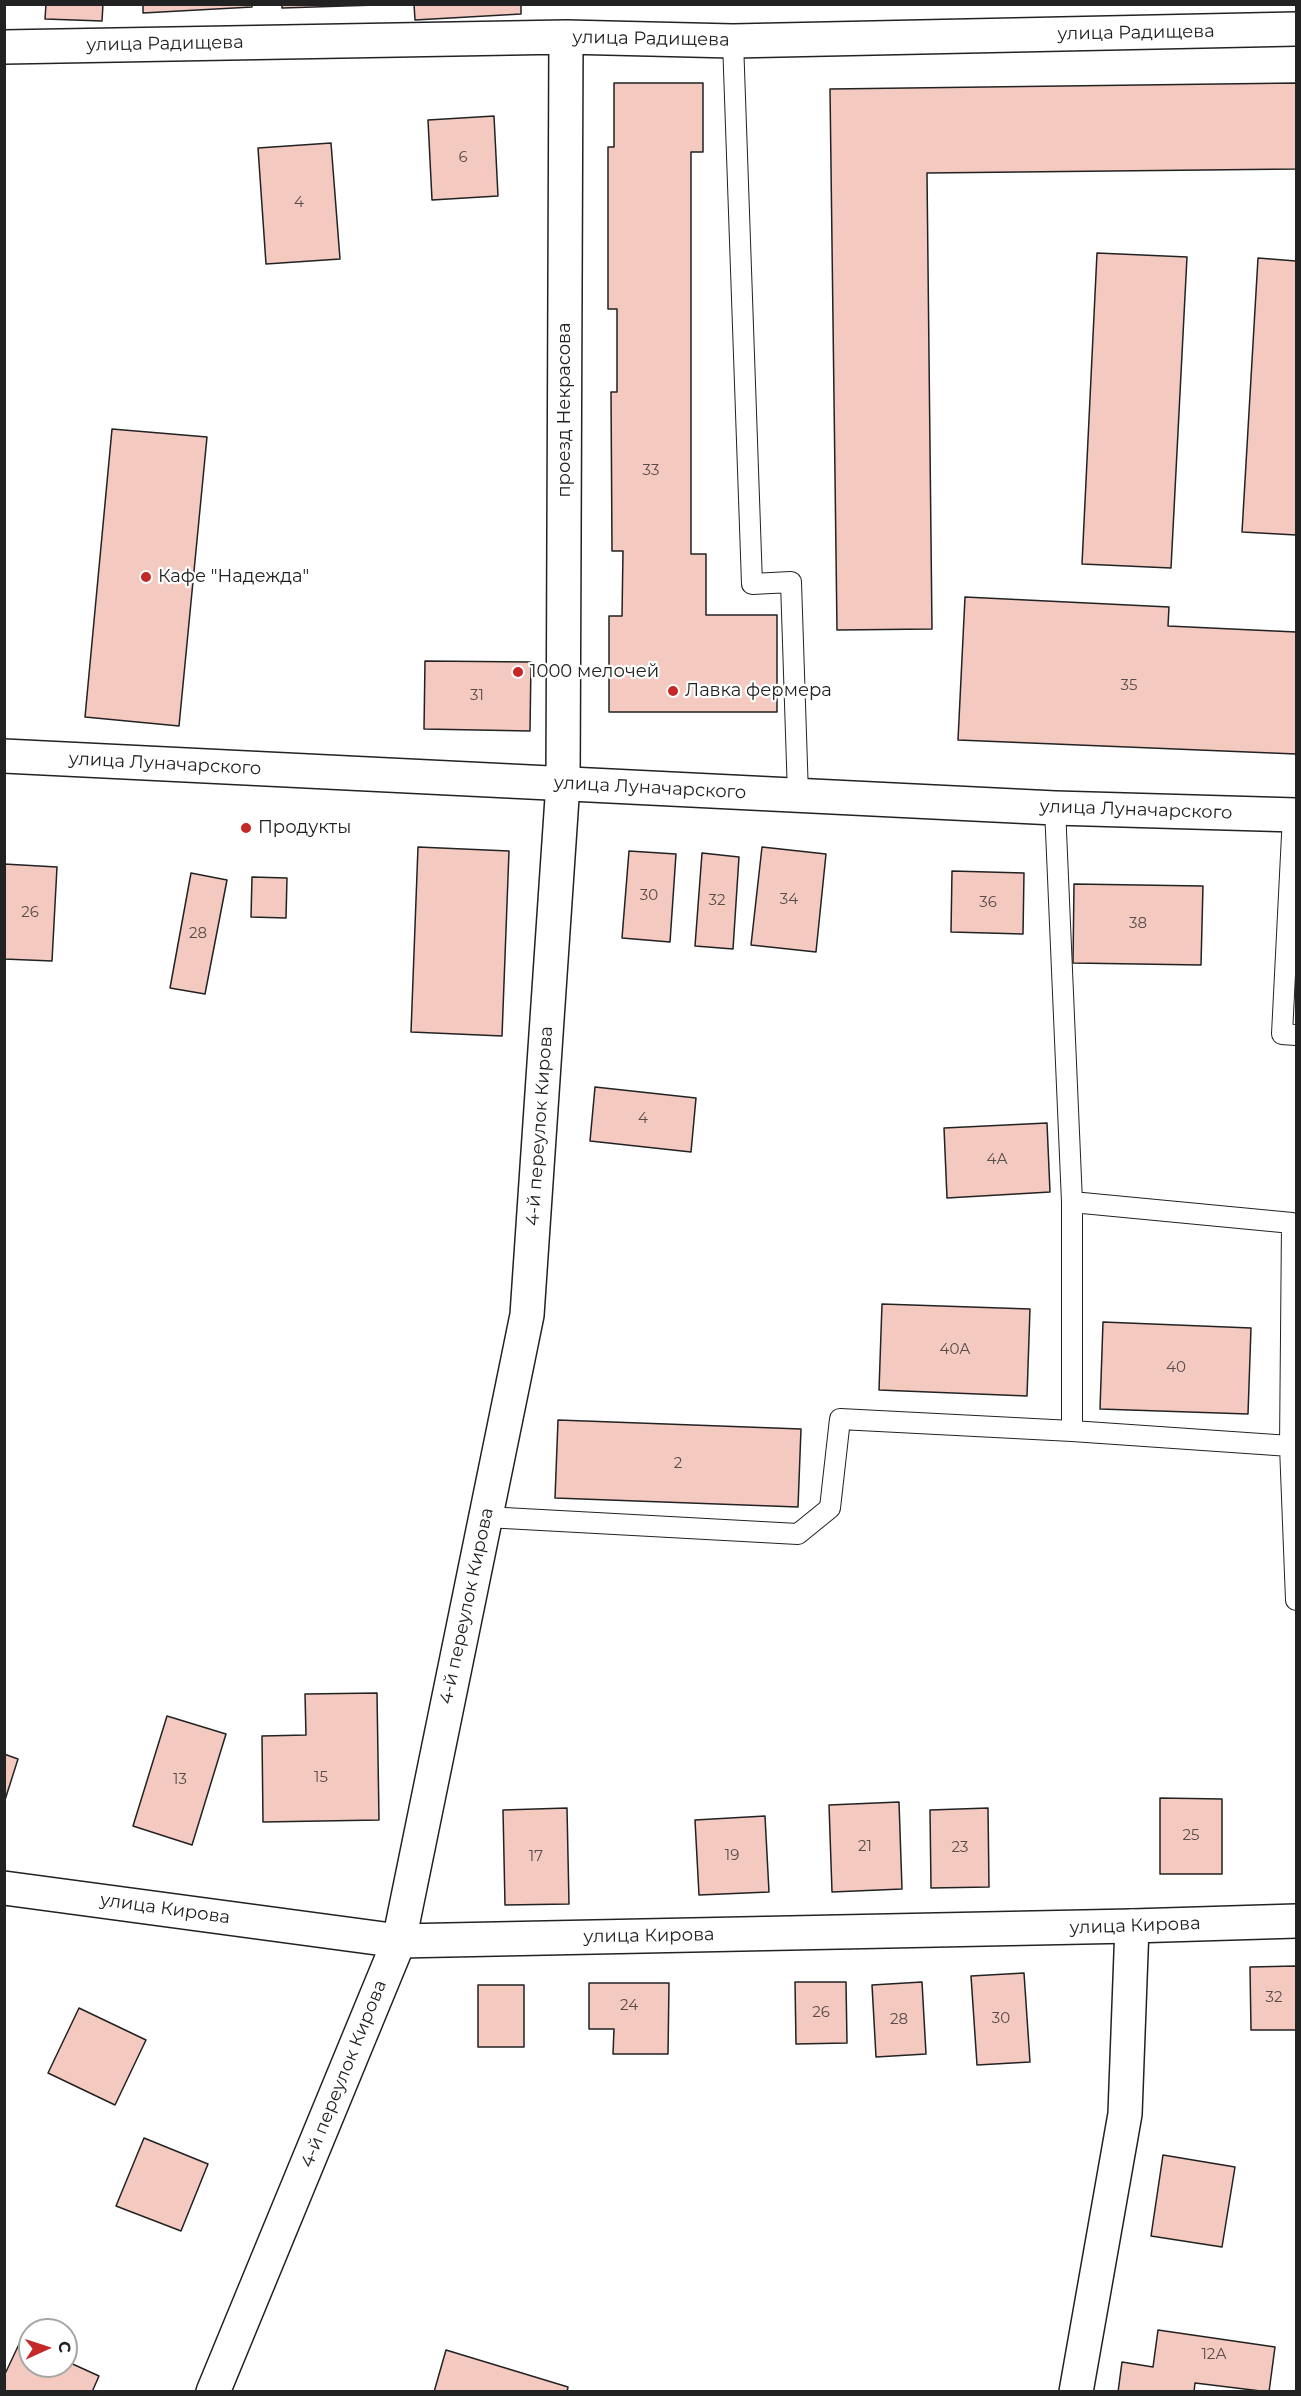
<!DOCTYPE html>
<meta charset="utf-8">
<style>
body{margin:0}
#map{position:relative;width:1301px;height:2396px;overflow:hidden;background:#fff;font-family:Montserrat,sans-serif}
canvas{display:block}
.frame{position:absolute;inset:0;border:6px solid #222;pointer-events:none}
.north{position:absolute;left:18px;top:2318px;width:60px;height:60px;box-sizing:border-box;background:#fff;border:2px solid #a7a7a7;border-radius:50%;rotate:87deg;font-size:16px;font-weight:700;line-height:24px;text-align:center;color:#222}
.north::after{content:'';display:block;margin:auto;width:21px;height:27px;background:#c62828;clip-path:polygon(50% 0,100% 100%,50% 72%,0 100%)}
</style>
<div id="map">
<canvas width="1301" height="2396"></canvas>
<div class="frame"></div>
<div class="north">С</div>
</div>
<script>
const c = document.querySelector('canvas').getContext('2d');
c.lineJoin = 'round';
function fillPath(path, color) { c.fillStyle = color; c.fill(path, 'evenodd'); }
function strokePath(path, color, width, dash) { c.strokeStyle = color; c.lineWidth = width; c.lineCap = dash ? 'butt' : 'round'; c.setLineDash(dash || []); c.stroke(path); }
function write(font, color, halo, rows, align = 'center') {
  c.font = font + ' Montserrat,sans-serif'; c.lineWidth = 4.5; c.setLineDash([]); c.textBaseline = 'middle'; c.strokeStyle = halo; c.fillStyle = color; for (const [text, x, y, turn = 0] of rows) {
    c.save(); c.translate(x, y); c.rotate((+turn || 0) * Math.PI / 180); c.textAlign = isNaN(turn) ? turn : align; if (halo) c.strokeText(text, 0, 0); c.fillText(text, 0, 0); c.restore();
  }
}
const building = new Path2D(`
 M46 4H103L102 21 45 19Z
 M143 4H252V7L143 13Z
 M282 4H376V5L282 8Z
 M414 4H521V14L415 20Z
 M614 83H703V152H691V554H706V615H777V712H609V616H622L623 551H612L611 392H617V309H608V147H614Z
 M1296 83V169L927 173 932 629 837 630 830 89Z
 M494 116 498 196 432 200 428 120Z
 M331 143 340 259 266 264 258 148Z
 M1097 253 1187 257 1171 568 1082 564Z
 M1258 258 1296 261V535L1242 532Z
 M112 429 207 437 179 726 85 717Z
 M965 597 1169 607 1168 626 1296 632V754L958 740Z
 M425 661 531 662 530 731 424 729Z
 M418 847 509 851 502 1036 411 1032Z
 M762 847 826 854 816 952 751 945Z
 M629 851 676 854 670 942 622 938Z
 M702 853 739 857 733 949 695 946Z
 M4 864 57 867 52 961 4 959Z
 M952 871 1024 873 1023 934 951 932Z
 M191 873 227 880 205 994 170 988Z
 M252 877 287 878 286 918 251 917Z
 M1074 884 1203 886 1201 965 1073 963Z
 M595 1087 696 1098 691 1152 590 1141Z
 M1047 1123 1050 1192 947 1198 944 1128Z
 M882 1304 1030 1309 1027 1396 879 1390Z
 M1103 1322 1251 1328 1248 1414 1100 1409Z
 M558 1420 801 1429 798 1507 555 1498Z
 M377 1693 379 1820 263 1822 262 1736 306 1735 305 1694Z
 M167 1716 226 1734 192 1845 133 1826Z
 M4 1754 18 1759 4 1803Z
 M1160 1798 1222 1799V1874H1160Z
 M899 1802 902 1889 832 1892 829 1805Z
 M567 1808 569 1904 505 1905 503 1810Z
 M988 1808 989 1887 931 1888 930 1810Z
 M765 1816 769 1892 699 1895 695 1820Z
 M1296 1966V2030H1251L1250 1967Z
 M1024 1973 1030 2062 977 2065 971 1976Z
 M795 1982H846L847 2043 796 2044Z
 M922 1982 926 2054 876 2057 872 1985Z
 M589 1983H669L668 2054H613L614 2029H589Z
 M478 1985H524V2047H478Z
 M79 2008 146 2040 115 2105 48 2073Z
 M144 2138 208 2164 181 2231 116 2206Z
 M1163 2155 1235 2167 1222 2247 1151 2236Z
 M1158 2330 1275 2347 1269 2392 1195 2383 1194 2392H1118L1122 2362 1153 2367Z
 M21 2340 30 2344V2366H66V2361L99 2376 92 2392H4V2376Z
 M446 2350 568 2387 567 2392H434Z`);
fillPath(building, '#f3c9c0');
strokePath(building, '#222', 1.5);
const service = new Path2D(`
 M733 41 752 584 791 582 798 795
 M1055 808 1072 1202 1292 1223 1290 1446 1072 1431V1202
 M1293 815 1282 1034 1296 1035
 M1296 1446H1290L1296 1600
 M486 1517 798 1534 830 1508 840 1419 1072 1431`);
const minor = new Path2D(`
 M4 47 566 37 733 41 1296 29
 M213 2392 399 1941 527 1315 563 783 566 37
 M1076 2392 1125 2114 1132 1926`);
const tertiary = new Path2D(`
 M4 756 1055 808 1296 815
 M4 1888 399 1941 1132 1926 1296 1921`);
strokePath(service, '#222', 22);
strokePath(minor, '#222', 36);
strokePath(tertiary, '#222', 36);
strokePath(service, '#fff', 20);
strokePath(minor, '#fff', 33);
strokePath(tertiary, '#fff', 33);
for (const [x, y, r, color] of [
 [146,577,6,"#c62828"],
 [518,672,6,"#c62828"],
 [673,691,6,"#c62828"],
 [246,828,6,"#c62828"]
]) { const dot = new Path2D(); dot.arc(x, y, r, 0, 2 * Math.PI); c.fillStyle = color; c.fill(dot); strokePath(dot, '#fff', 2); }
write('15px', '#564c4a', null, [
 ["6",463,158],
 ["4",299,203],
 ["33",651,471],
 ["35",1129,686],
 ["31",477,696],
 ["30",649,896],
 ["34",789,900],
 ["32",717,901],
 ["36",988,903],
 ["26",30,913],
 ["38",1138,924],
 ["28",198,934],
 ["4",643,1119],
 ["4А",997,1160],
 ["40А",955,1350],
 ["40",1176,1368],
 ["2",678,1464],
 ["15",321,1778],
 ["13",180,1780],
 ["25",1191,1836],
 ["21",865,1847],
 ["23",960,1848],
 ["19",732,1856],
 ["17",536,1857],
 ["32",1274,1998],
 ["24",629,2006],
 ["26",821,2013],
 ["30",1001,2019],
 ["28",899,2020],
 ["12А",1214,2355]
]);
write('18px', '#222', '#fff', [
 ["улица Радищева",1136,33,-1],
 ["улица Радищева",651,39,1],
 ["улица Радищева",165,44,-1],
 ["проезд Некрасова",565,410,-90],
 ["улица Луначарского",165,764,3],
 ["улица Луначарского",650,788,3],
 ["улица Луначарского",1136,810,2],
 ["4-й переулок Кирова",540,1126,-86],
 ["4-й переулок Кирова",467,1606,-78],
 ["улица Кирова",165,1909,8],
 ["улица Кирова",1135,1926,-2],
 ["улица Кирова",649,1936,-1],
 ["4-й переулок Кирова",344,2074,-68]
]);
write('18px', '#222', '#fff', [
 ["Кафе \"Надежда\"",158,577],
 ["1000 мелочей",530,672],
 ["Лавка фермера",685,691],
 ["Продукты",258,828]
], 'left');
</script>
